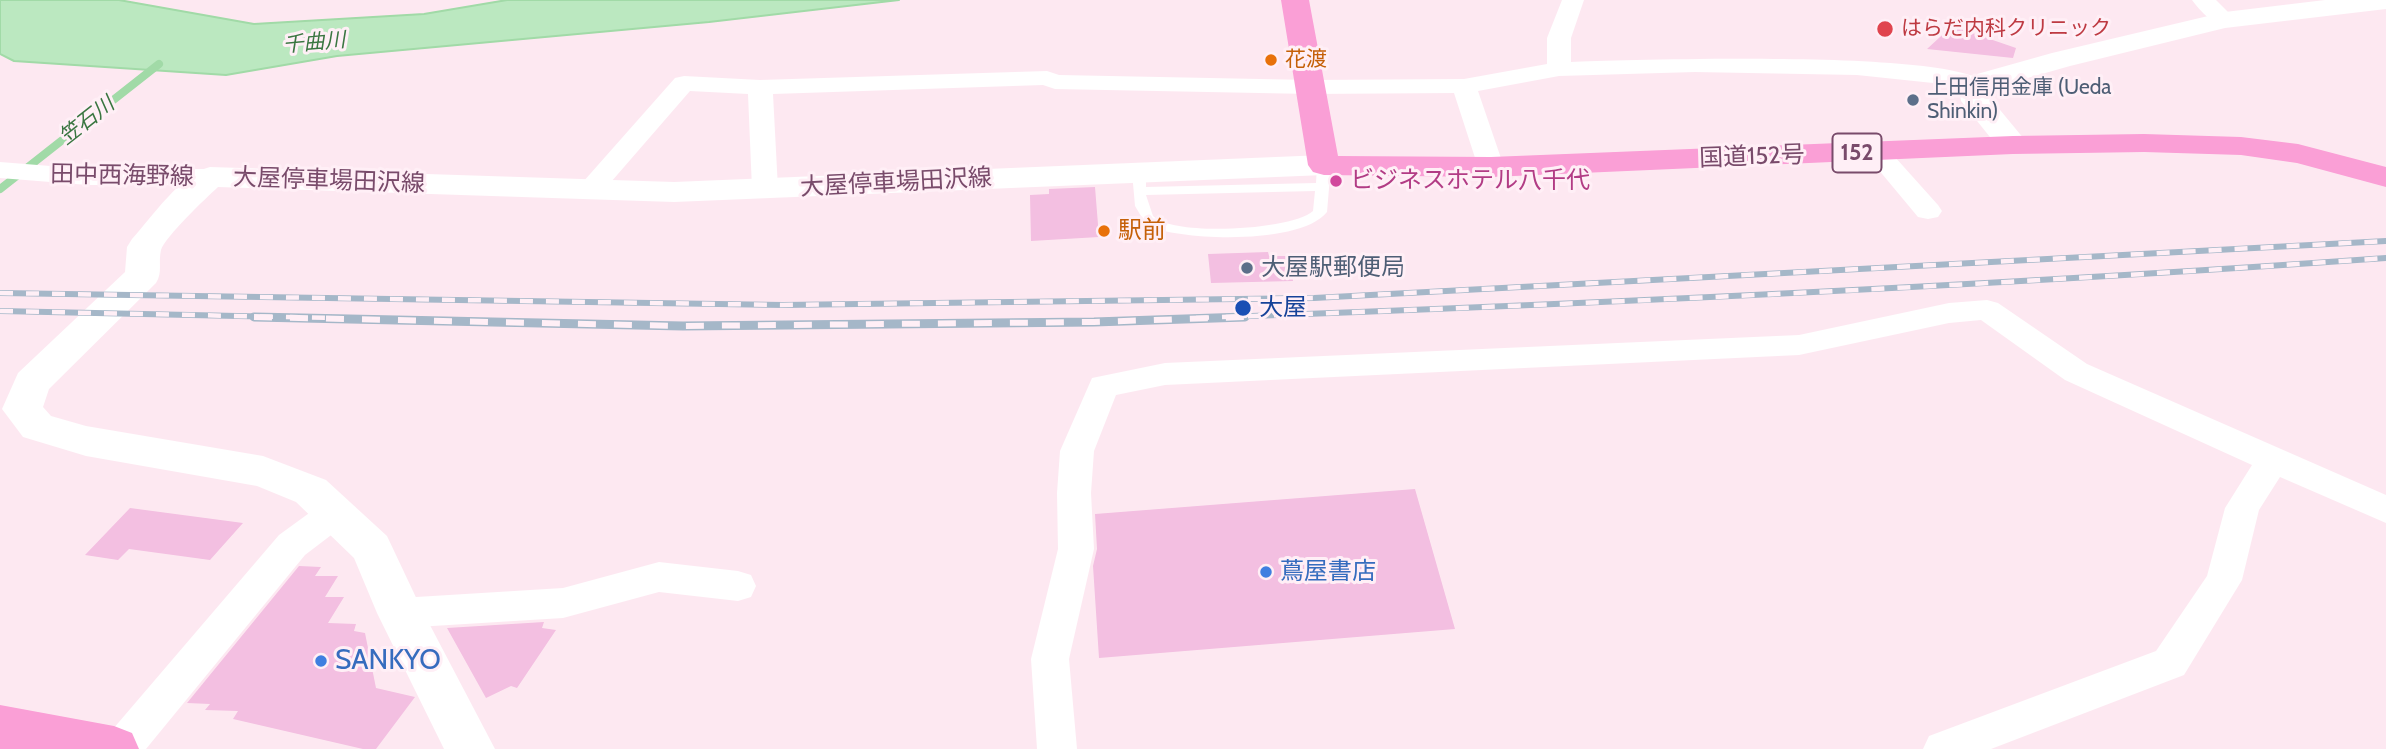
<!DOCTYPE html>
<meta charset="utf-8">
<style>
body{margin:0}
canvas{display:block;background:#fde8f1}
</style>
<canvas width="2386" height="749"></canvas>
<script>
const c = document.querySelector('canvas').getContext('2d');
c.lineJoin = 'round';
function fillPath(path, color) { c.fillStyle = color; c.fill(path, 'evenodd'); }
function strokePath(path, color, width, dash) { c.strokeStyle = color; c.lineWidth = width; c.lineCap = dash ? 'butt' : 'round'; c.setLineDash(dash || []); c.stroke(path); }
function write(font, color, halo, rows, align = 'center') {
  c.font = font + ' Cabin,"Noto Sans JP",sans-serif'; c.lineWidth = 6; c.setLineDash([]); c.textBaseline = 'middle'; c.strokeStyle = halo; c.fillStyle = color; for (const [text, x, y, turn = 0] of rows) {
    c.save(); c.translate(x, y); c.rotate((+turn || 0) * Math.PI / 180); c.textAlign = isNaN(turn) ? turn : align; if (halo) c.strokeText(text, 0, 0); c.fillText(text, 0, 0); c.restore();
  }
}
const water = new Path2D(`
 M0 0H119L254 24 424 14 507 0H899L709 22 337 56 226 75 14 61 0 54Z`);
fillPath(water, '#bbe8c0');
strokePath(water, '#a1daa7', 2);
strokePath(new Path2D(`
 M0 189 159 64`), '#a1daa7', 8);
fillPath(new Path2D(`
 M1952 26 2016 48 2013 58 1927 49Z
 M1095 187 1099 237 1031 241 1030 195 1049 194V189Z
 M1268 252 1269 256H1290L1293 281 1211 283 1208 254Z
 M1415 489 1455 629 1099 658 1093 566 1097 549 1095 514Z
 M130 508 243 523 210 560 129 549 118 560 85 555Z
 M299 566 321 567 315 576H338L325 597H344L328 623 356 624 354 631 365 633 376 688 415 697 376 749H363L233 719 238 711 205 710 210 704 187 703Z
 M544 622 542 628 556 630 517 688 511 686 486 698 447 628Z`), '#f3bfe1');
fillPath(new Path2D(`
 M1324 161 1331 165 1327 212C1301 245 1183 241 1147 226L1135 206 1132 172 1139 168 1146 172V187L1316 183 1317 165ZM1315 191 1313 211C1292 230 1174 237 1153 216L1146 195Z`), '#fff');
fillPath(new Path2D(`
 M1562 0H1584L1571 38V62C1627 60 1961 49 1985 84L1982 89 1973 91 1952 85 1857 75 1695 72 1559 76 1478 91 1504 167 1500 173 1491 175 1482 173 1478 167 1454 93 1310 94 1055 89 1043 85 773 94 778 189 774 195 765 197 756 195 752 189 748 94 690 91 598 197 588 199 578 197 575 191 675 78 684 76 760 80 1047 71 1059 75 1310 80 1464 79 1547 64V38Z
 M2192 0H2216L2236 20 2233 25C2216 29 2202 13 2192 0Z
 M1877 144 1886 147 1938 205 1942 211 1938 217 1928 219 1918 217 1868 157 1864 152 1868 147Z
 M0 162 88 169H210L219 171 223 177 219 183 210 185H88L0 178Z
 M1987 300 1998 303 2087 364 2386 495V523L2280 477 2259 510 2242 580 2184 675 1991 749H1923L1929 736 2156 651 2207 576 2225 508 2252 465 2065 380 1981 320 1949 323 1799 355 1165 385 1116 395 1094 451 1091 493 1094 549 1069 659 1077 749H1037L1031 659 1058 549 1057 493 1060 451 1092 378 1165 363 1799 335 1949 303Z
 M335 500 347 503 352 513 347 523 305 555 146 749H101L107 736 279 535 323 503Z
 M659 562 738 571 751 575 756 586 751 597 738 601 659 592 563 618 400 628 387 624 381 613 387 602 400 598 563 588Z`), '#fff');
fillPath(new Path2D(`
 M2325 0H2386V9L2225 28 2070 66 1989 89 1991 99 2029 145 2024 152 2013 154 2002 152 1961 101 1958 84 1963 78 2052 53 2225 12Z`), '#fff');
fillPath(new Path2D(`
 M1324 155 1335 158 1340 165 1335 172 1324 175 674 202 218 187C206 198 165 237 161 250 158 263 163 272 156 283L49 389 43 407 51 416 86 426 263 456 326 480 387 536 421 608 495 749H444L377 613 354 558 296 502 257 486 86 456 23 437 2 409 18 373 125 272 127 247 132 239C152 217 181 174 210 167L674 182Z`), '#fff');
fillPath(new Path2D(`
 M1281 0H1309L1338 156 1491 157 2013 136 2144 134 2241 137 2298 144 2386 167V187L2297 163 2241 155 2144 152 2013 154 1491 177 1324 175 1313 172 1308 165Z
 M0 705 114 726 132 733 139 749H0Z`), '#fa9fd6');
const railFar1 = new Path2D(`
 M0 293 783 305 1314 298 2386 241
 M0 311 333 318
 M1196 318C1593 304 1990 286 2386 258`);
const rail = new Path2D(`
 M254 317 683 326 1094 322 1245 317`);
strokePath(railFar1, '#a5b7c8', 6);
strokePath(rail, '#a5b7c8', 9);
strokePath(railFar1, '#ffeff6', 4.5, [13]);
strokePath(rail, '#ffeff6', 6, [18]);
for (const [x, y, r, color] of [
 [1885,29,9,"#e0444e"],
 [1271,60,7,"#e8710a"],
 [1913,100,7,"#5c6f8a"],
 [1336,181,7,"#d1479c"],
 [1104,231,7,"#e8710a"],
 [1247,268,7,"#5c6f8a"],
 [1243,308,9,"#1a4fb4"],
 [1266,572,7,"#3f7fe0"],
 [321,661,7,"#3f7fe0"]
]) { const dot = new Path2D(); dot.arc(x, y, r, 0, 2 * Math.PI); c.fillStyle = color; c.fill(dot); strokePath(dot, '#ffeff6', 2.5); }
write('21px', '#be3a42', '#ffeff6', [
 ["はらだ内科クリニック",1901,29]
], 'left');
write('italic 21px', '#3a7641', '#ffeff6', [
 ["千曲川",314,43,-5],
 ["笠石川",87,121,-38]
]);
write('21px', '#c56008', '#ffeff6', [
 ["花渡",1285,60]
], 'left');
write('21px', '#4e5e75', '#ffeff6', [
 ["上田信用金庫 (Ueda",1927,88],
 ["Shinkin)",1927,112]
], 'left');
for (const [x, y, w] of [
 [1857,153,49]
]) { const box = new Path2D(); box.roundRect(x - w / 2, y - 19.5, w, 39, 5); c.fillStyle = '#ffeff6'; c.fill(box); strokePath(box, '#794b6b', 2); }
write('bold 23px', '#794b6b', null, [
 ["152",1857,153]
]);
write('24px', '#794b6b', '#ffeff6', [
 ["国道152号",1752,157,-2],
 ["田中西海野線",122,176,1],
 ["大屋停車場田沢線",329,181,2],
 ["大屋停車場田沢線",896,183,-3]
]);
write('24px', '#b23c85', '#ffeff6', [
 ["ビジネスホテル八千代",1350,181]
], 'left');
write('24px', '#c56008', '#ffeff6', [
 ["駅前",1118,231]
], 'left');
write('24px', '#4e5e75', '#ffeff6', [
 ["大屋駅郵便局",1261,268]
], 'left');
write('24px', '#164399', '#ffeff6', [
 ["大屋",1259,308]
], 'left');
write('24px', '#366cbe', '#ffeff6', [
 ["蔦屋書店",1280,572]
], 'left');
write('28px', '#366cbe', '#ffeff6', [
 ["SANKYO",335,661]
], 'left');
</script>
